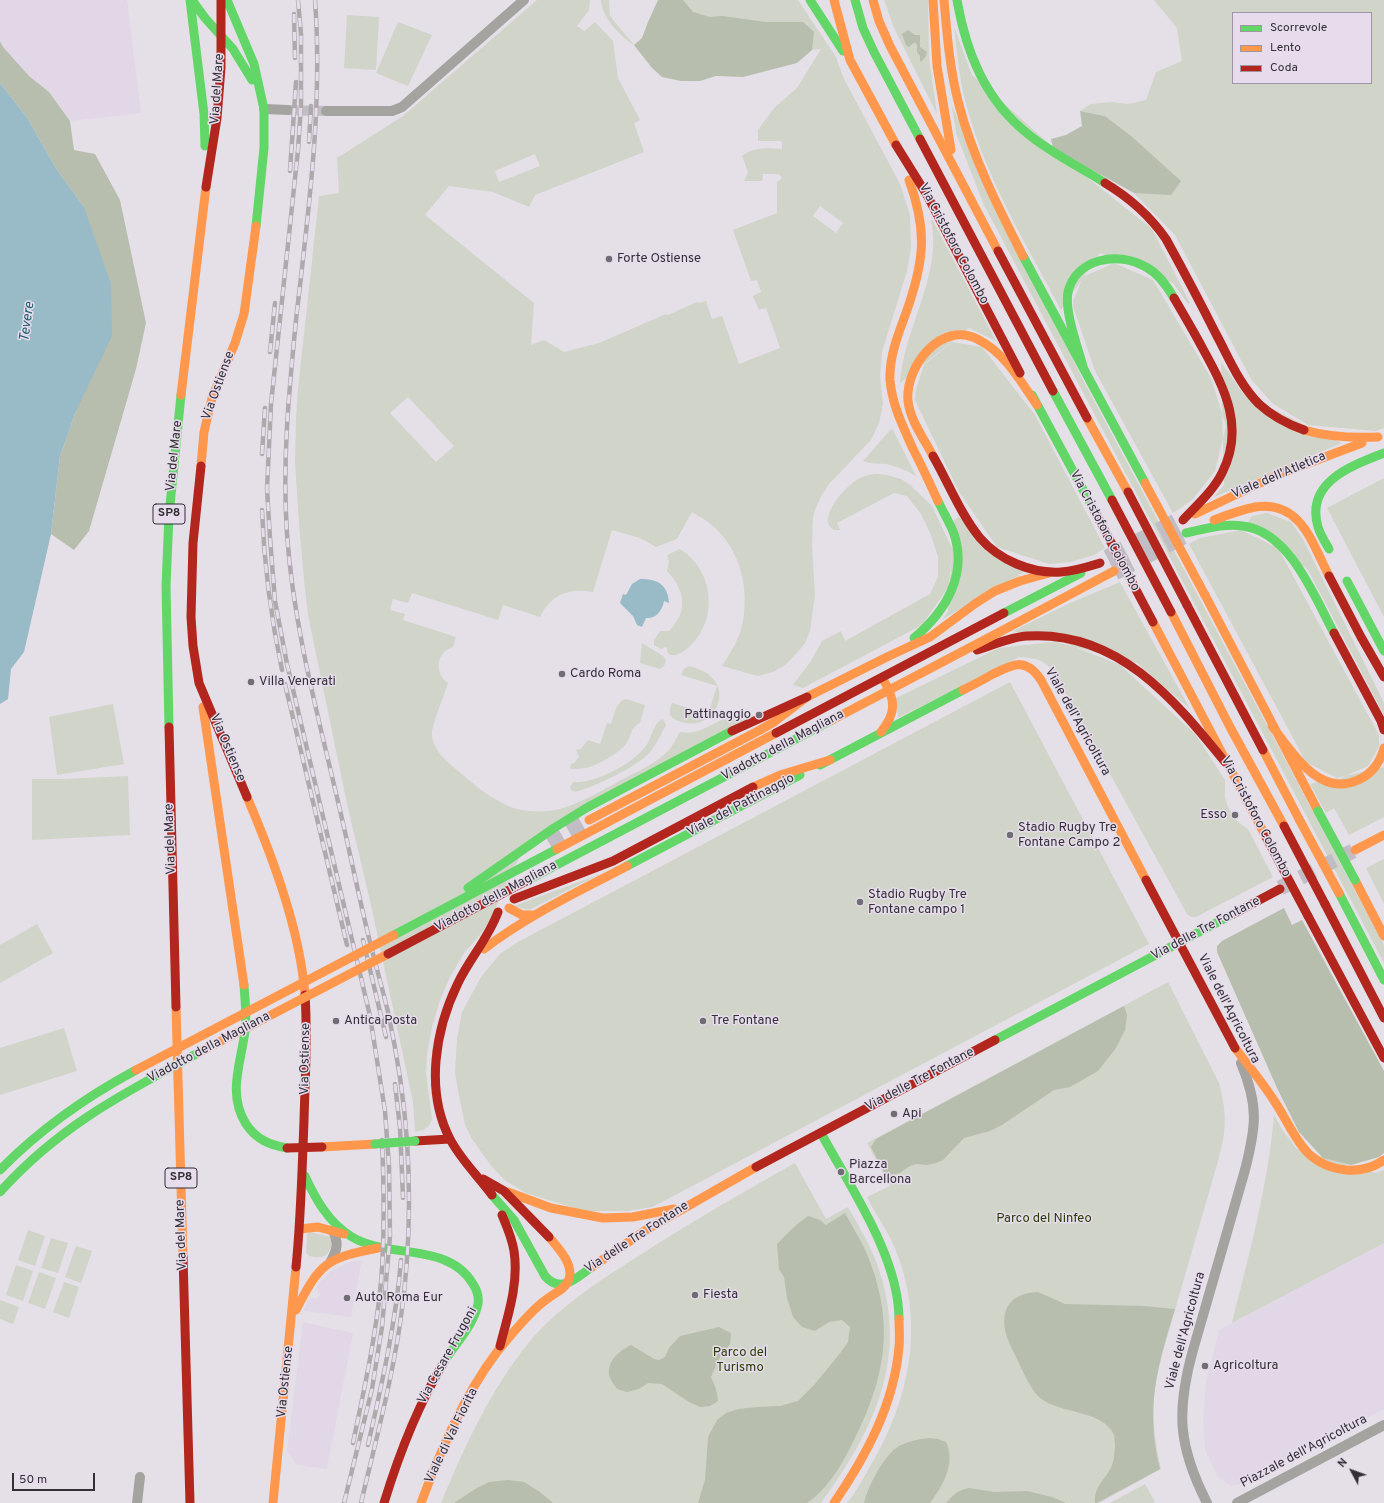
<!DOCTYPE html>
<style>
body{margin:0}
#map{position:relative;width:1384px;height:1503px;overflow:hidden;background:#e5e0e8;font-family:Overpass,sans-serif}
canvas{display:block}
.legend{position:absolute;left:1232px;top:12px;width:140px;height:72px;box-sizing:border-box;background:#e6dcec;border:1px solid #9e97a3;margin:0;padding:5px 7px;list-style:none;font-size:12px;color:#332f35}
.legend li{display:flex;align-items:center;gap:8px;height:20px}
.legend b{width:20px;border:1px solid #9e97a3}
.north{position:absolute;left:1332px;top:1451px;width:40px;height:40px;-webkit-text-stroke:3px #e6dcec;paint-order:stroke;rotate:311deg;font-size:11px;font-weight:700;line-height:16px;text-align:center;color:#332f35}
.north::after{content:'';display:block;margin:auto;width:14px;height:18px;background:#332f35;clip-path:polygon(50% 0,100% 100%,50% 72%,0 100%)}
.scale{position:absolute;left:12px;top:1473px;width:83px;height:18px;box-sizing:border-box;border:2px solid #332f35;border-top:0;padding-left:5px;font-size:12px;line-height:14px;white-space:nowrap;color:#332f35;-webkit-text-stroke:3px #e6dcec;paint-order:stroke}
</style>
<div id="map">
<canvas width="1384" height="1503"></canvas>
<ul class="legend">
<li><b style="height:5px;background:#63d668"></b>Scorrevole</li>
<li><b style="height:5px;background:#ff974d"></b>Lento</li>
<li><b style="height:5px;background:#b3261e"></b>Coda</li>
</ul>
<div class="north">N</div>
<div class="scale">50 m</div>
</div>
<script>
const c = document.querySelector('canvas').getContext('2d');
c.lineJoin = 'round';
function fillPath(path, color) { c.fillStyle = color; c.fill(path, 'evenodd'); }
function strokePath(path, color, width, dash) { c.strokeStyle = color; c.lineWidth = width; c.lineCap = dash ? 'butt' : 'round'; c.setLineDash(dash || []); c.stroke(path); }
function write(font, color, halo, rows, align = 'center') {
  c.font = font + ' Overpass,sans-serif'; c.lineWidth = 3; c.setLineDash([]); c.textBaseline = 'middle'; c.strokeStyle = halo; c.fillStyle = color; for (const [text, x, y, turn = 0] of rows) {
    c.save(); c.translate(x, y); c.rotate((+turn || 0) * Math.PI / 180); c.textAlign = isNaN(turn) ? turn : align; if (halo) c.strokeText(text, 0, 0); c.fillText(text, 0, 0); c.restore();
  }
}
fillPath(new Path2D(`
 M0 0H127L141 113 70 121 49 92 29 76 3 47 0 41Z
 M1384 1243V1409L1241 1484 1231 1486 1225 1482 1218 1477 1205 1450 1203 1422 1206 1382 1219 1330Z
 M362 1260 351 1317 303 1311 308 1300 313 1298 317 1299 321 1294 318 1292 317 1285 331 1271 350 1262Z
 M303 1322 353 1333 327 1469 297 1465 287 1451Z`), '#e1d7e7');
fillPath(new Path2D(`
 M537 0H590L589 10 577 26 584 31 595 22 613 41 618 78 640 120 634 123 644 152 535 195 529 207 493 192 449 186 425 215 534 303 531 345 544 340 564 352 599 343 666 314 668 315 697 302 699 303 706 301 712 319 722 316 739 364 780 348 766 308 759 310 753 296 761 292 757 280 751 281 733 230 777 213V182L780 180 782 177 778 174H763L762 181H744L748 172 742 156C754 147 767 148 782 149V141H758V130L774 108 797 88 821 49 812 50 796 57 658 0H798L836 57 843 77 900 184 910 215 911 248 907 271 882 352 880 376 883 404 879 423 871 440 829 484 820 498 815 510 813 517 812 544 815 595 810 631 805 643 797 653 785 665 773 672 758 676 722 666C731 652 740 638 743 621 749 588 740 551 715 528 708 521 700 517 692 512L677 539 656 547 640 538 612 530 593 592C570 588 551 594 540 617L503 605 498 620 412 593 408 603 393 599 390 610 405 614 403 620 456 637 453 647C450 648 446 650 444 652 435 662 438 676 448 683 445 693 431 727 432 735 433 752 450 764 462 774 479 789 499 805 521 810 532 812 550 812 560 809 583 802 603 790 623 779 639 771 654 764 667 752 673 746 676 739 680 732 697 736 711 724 726 718 734 715 743 714 750 711L753 715 526 843 490 920 480 935 464 953 450 977 440 1000 432 1027 427 1055 426 1073 432 1119C429 1129 424 1130 415 1132L413 1102 371 905 347 804 308 615 304 580 299 524 295 462 296 419 298 389 319 196 339 193 337 158 403 116ZM535 154 540 166 499 182 495 171ZM820 206 843 223 836 233 813 216ZM408 397 454 446 436 462 390 413Z
 M601 0H609L610 16 634 45C620 36 602 18 601 0Z
 M884 0H928L929 58 937 114 894 28Z
 M1154 0H1384V428L1376 431 1308 425 1272 403 1251 379 1175 235 1134 193 1130 135 1105 116 1080 111 1091 104 1111 102 1128 104 1146 100 1156 72 1182 61 1177 28ZM1233 13H1371V83H1233Z
 M347 15 379 17 376 70 344 68Z
 M398 22 432 35 408 86 376 73Z
 M954 27 972 75 1084 175 1152 229 1190 303 1188 304 1173 283 1100 253 1061 310C1025 242 984 175 965 100 959 76 957 51 954 27Z
 M942 43 952 106 1083 380 1384 945V963L983 203 956 133Z
 M932 219 996 341 969 328 900 383C903 330 943 274 931 221Z
 M1114 263 1153 280 1211 378 1226 426 1215 471 1192 500 1173 513 1095 371 1074 309 1073 301 1083 277Z
 M952 342 982 347 1035 415 1105 548 1094 555 1070 562 1049 564 997 547 959 492 915 400 916 389 924 365Z
 M1221 362 1244 395 1342 443 1214 497 1224 485Z
 M891 429 893 430 916 476C908 471 896 466 886 464 877 463 871 465 863 461Z
 M878 474 887 475 901 479 910 485 932 506 952 548 949 586 922 625 803 688 793 685 811 661 822 641 841 631 845 641 930 594 938 577V557L931 535 921 514 907 496 894 493 837 523 840 530H834C831 528 829 526 828 522 826 509 846 486 857 480 863 476 871 474 878 474Z
 M1384 478V617L1327 508Z
 M1267 513 1291 522 1303 539 1384 703V715L1308 570 1248 522 1252 516Z
 M959 517 1024 572 943 619 948 611 954 520Z
 M1241 530 1278 548 1379 735V746L1368 766 1339 779 1306 762 1189 544 1200 538Z
 M680 549C714 570 719 620 689 647 683 652 678 656 670 655L667 652V648L666 647 661 649 654 645V640L660 631H669C688 612 686 591 667 571L669 561 667 555Z
 M1120 582 1190 709 1137 663 1013 631 1068 604Z
 M1060 641 1120 665 1195 734 1225 780V797L1228 807 1237 821 1248 829 1273 877 1196 917H1191L1187 914 1060 683C1049 663 1043 658 1019 657L898 718 896 698 999 648Z
 M642 643 663 656 666 660 664 666 660 669 640 663Z
 M688 666C744 677 716 739 676 720 668 716 669 711 672 703L708 714 717 686 681 675 683 670Z
 M1010 682 1149 944 664 1201 652 1207 629 1211H584L526 1193 506 1181 492 1167 472 1139 465 1125 459 1096 455 1072 457 1038 462 1012 481 977 500 954 516 943Z
 M626 699 645 705 640 723C630 728 632 735 626 744 621 752 596 766 586 768 581 769 575 769 570 769L571 764 574 763 579 757 576 750 581 749 588 740 600 744 607 723 611 724C614 716 616 701 626 699Z
 M113 704 124 764 57 775 49 717Z
 M663 719 666 725C660 736 655 748 646 756 634 768 592 788 575 792L571 790 570 787 573 782C594 784 633 764 645 747 652 739 652 724 663 719Z
 M1384 767V817L1349 835 1334 808 1326 813 1310 784Z
 M128 776 130 835 32 840V779H63Z
 M1384 859V904L1366 868Z
 M600 874 529 910 514 906Z
 M37 924 53 953 0 983V945Z
 M1168 982 1219 1083C1227 1115 1227 1129 1218 1161L1164 1348C1160 1364 1155 1382 1154 1399 1152 1423 1156 1446 1161 1469L1099 1503H847C855 1493 862 1481 868 1470 909 1403 926 1326 896 1251 889 1232 876 1216 867 1197L890 1186 867 1143Z
 M64 1028 77 1071 0 1095V1048Z
 M1274 1115 1283 1131 1297 1149 1375 1173 1384 1170V1243L1232 1323C1249 1254 1268 1186 1274 1115Z
 M795 1163 826 1219 848 1207C858 1225 870 1244 877 1264 910 1356 875 1429 821 1503H441C465 1446 490 1390 530 1341 556 1310 592 1286 626 1264 681 1228 738 1195 795 1163Z
 M28 1230 45 1236 35 1266 18 1260Z
 M310 1232 330 1237C334 1245 331 1250 325 1256 318 1258 310 1258 306 1253L307 1234Z
 M51 1238 68 1243 58 1273 41 1268Z
 M76 1246 92 1251 81 1283 65 1277Z
 M16 1265 33 1271 23 1301 6 1295Z
 M39 1272 56 1278 45 1309 28 1303Z
 M64 1282 79 1287 69 1318 53 1312Z
 M0 1300 19 1307 13 1324 0 1319Z
 M1145 1484 1155 1502 1152 1503H1110Z`), '#d0d4c9');
fillPath(new Path2D(`
 M658 0H683L693 12 710 17 722 16 766 22H803L814 32 812 50 797 63 743 77 716 76 700 81H681L662 77 652 68 634 45 642 38 648 22Z
 M908 30 915 35H920V47L927 52 926 56 921 62 920 60V56L917 52V45L915 42 909 47 906 45 902 34Z
 M0 41 3 47 29 76 49 92 70 121 74 150 95 154 120 200 146 323 136 369 89 531 74 550 51 534 60 456 76 411 84 207 57 170 26 116 0 83Z
 M1080 111 1105 116 1130 135 1181 181 1171 195 1134 193 1053 148 1051 139 1066 135 1082 126Z
 M1284 908 1292 925 1302 920 1384 1071V1153L1379 1157 1351 1165 1323 1158 1299 1132 1277 1088 1217 952V946L1222 941Z
 M1124 1006 1127 1015 1125 1030 1116 1048 1098 1071 1070 1087 1054 1090 1002 1125 990 1131 964 1138 943 1160 936 1163 927 1165 916 1164 908 1167 900 1173 886 1176 871 1147 876 1139Z
 M845 1213C853 1228 863 1243 869 1259 895 1326 885 1378 854 1440 843 1463 828 1489 807 1503H698L705 1480 708 1437 717 1420 726 1413 739 1409 757 1407 780 1406 798 1401 815 1384 841 1352 848 1342 850 1327 842 1320 829 1322 815 1331 802 1327 793 1317 787 1298 784 1277 779 1269 777 1244 795 1226 808 1216 820 1220 826 1225Z
 M1038 1292 1065 1304 1144 1306 1175 1309C1157 1367 1145 1408 1160 1469L1097 1503H1095C1094 1485 1106 1480 1112 1465 1114 1459 1115 1451 1115 1444 1114 1441 1115 1438 1114 1435 1104 1410 1060 1414 1040 1398 1029 1388 1020 1364 1013 1351 1007 1338 1001 1325 1006 1310 1012 1296 1024 1293 1038 1292Z
 M719 1327 731 1333 730 1344 720 1357 711 1377 716 1389 718 1401 710 1406 700 1407 689 1402 662 1384 648 1383 639 1389 627 1392 617 1389C615 1386 612 1382 610 1378 605 1362 619 1351 631 1345L654 1359 659 1360 665 1357 669 1348 680 1336Z
 M929 1438 938 1439 946 1442C956 1463 943 1486 930 1503H864C868 1486 884 1455 899 1446 909 1441 919 1439 929 1438Z
 M508 1480 524 1482 540 1492 553 1503H454L475 1489 489 1482Z
 M969 1488 994 1492 1027 1491 1052 1497 1066 1503H946C953 1495 958 1490 969 1488Z`), '#b7bead');
fillPath(new Path2D(`
 M0 83 26 116 57 170 84 207 111 284 112 336 76 411 60 456 51 534 24 652 11 669 8 699 0 704Z
 M640 579C657 579 668 584 669 603L664 601C662 611 656 619 646 618L642 627 637 625 633 616 620 603 623 594 626 595 632 584Z`), '#99bac7');
strokePath(new Path2D(`
 M288 110 326 111`), '#c1bdc4', 10, [10, 5]);
strokePath(new Path2D(`
 M549 843 589 820
 M1280 888 1353 851`), '#c1bdc4', 15, [15, 8]);
strokePath(new Path2D(`
 M1108 559 1176 523
 M1114 571 1183 535`), '#c1bdc4', 19, [19, 10]);
strokePath(new Path2D(`
 M264 109 288 110
 M326 111H392L402 107 524 0
 M331 1261C337 1250 339 1243 333 1231
 M137 1503 140 1477
 M1207 1503C1178 1446 1176 1411 1193 1350L1245 1170C1256 1127 1259 1106 1241 1063
 M1237 1503 1384 1425`), '#a5a39f', 10);
strokePath(new Path2D(`
 M190 0 204 114 205 146
 M192 0 205 18 233 49 252 80
 M227 0 254 64 264 109V148L256 226
 M810 0 843 51
 M855 0 863 28 874 52 920 139
 M957 0C966 52 985 100 1028 134 1051 153 1080 167 1105 183
 M1023 256 1145 483
 M1084 370C1079 350 1064 312 1068 292 1076 258 1119 251 1146 267 1159 274 1167 286 1174 298
 M1053 391 1112 500
 M1032 395 1094 510
 M1186 533C1205 529 1224 523 1243 526 1290 532 1314 596 1334 633
 M1329 549C1325 542 1320 534 1318 527 1305 482 1351 466 1384 453
 M1347 581 1384 651
 M1004 613 1081 573
 M914 638C945 612 968 575 954 534 950 523 943 512 938 501
 M169 727 166 586 169 515 181 395
 M820 765 963 690
 M627 866 800 775
 M468 888 554 828 588 807 732 731
 M1339 893 1384 980
 M244 985C245 1001 247 1016 245 1031 241 1063 227 1094 246 1124 256 1139 269 1145 287 1148
 M995 1040 1233 914
 M821 1133C850 1187 899 1257 899 1319
 M305 1176C316 1200 329 1223 352 1237 389 1259 449 1242 473 1284 477 1290 479 1297 478 1304 474 1325 455 1344 444 1362
 M492 1195 514 1220 545 1276C561 1295 577 1277 592 1267`), '#63d668', 9);
strokePath(new Path2D(`
 M834 0 850 60 896 145
 M873 0 879 21 890 46 998 251
 M933 0 937 66 951 150
 M944 0C947 35 950 71 959 105 973 158 998 207 1023 256
 M909 180C928 232 924 262 906 313 898 335 889 357 890 380 892 405 903 426 913 449 922 466 930 484 938 501
 M181 395 206 187
 M1087 418 1128 492
 M1304 430C1328 437 1353 438 1378 437
 M933 456C924 439 910 420 908 401 905 366 942 319 979 340 1005 353 1021 382 1037 405
 M201 466 204 432 212 398 235 343 244 314 256 226
 M1195 514 1277 475 1362 443
 M1214 520C1227 515 1241 510 1255 507 1301 500 1312 543 1329 576
 M1205 595 1318 811
 M1171 612 1230 727 1284 826
 M1153 622 1266 837
 M1009 627 1114 571
 M889 656 930 637 976 603 995 591 1020 581 1049 573
 M963 690C973 685 983 680 993 674 1014 664 1026 657 1041 680L1146 880
 M203 707 244 985
 M1272 726C1292 752 1319 798 1358 780 1372 774 1380 763 1384 748
 M881 732C896 713 896 701 884 681
 M1263 750 1299 819
 M753 787 780 775 830 760
 M247 797C273 858 300 930 305 995
 M589 820 760 730 774 722 807 697 889 656
 M1355 850 1384 835
 M1355 880 1384 936
 M509 908 522 915H534
 M484 949C528 915 578 892 627 866
 M176 1007 183 1257
 M1235 1048C1249 1066 1263 1083 1275 1102 1296 1134 1302 1165 1346 1170 1360 1171 1373 1168 1384 1160
 M322 1147 375 1144
 M508 1192 551 1208 603 1218 633 1217 674 1209
 M300 1229 318 1227 344 1234
 M592 1267 646 1230 756 1167
 M296 1310C320 1263 326 1258 378 1248
 M273 1503 296 1267
 M421 1503C441 1450 463 1397 497 1352 509 1337 531 1310 547 1299 554 1293 566 1289 569 1279 574 1264 558 1248 549 1237
 M834 1503C866 1456 894 1405 899 1347 900 1338 899 1328 899 1319`), '#ff974d', 9);
strokePath(new Path2D(`
 M920 139 1053 391
 M896 145 927 195 1020 373
 M1105 183C1130 198 1150 216 1166 239 1183 270 1200 302 1216 334 1229 358 1239 384 1259 404 1272 416 1287 424 1304 430
 M206 187 217 118 221 68V0
 M998 251 1087 418
 M1174 298C1184 315 1194 332 1203 349 1225 389 1245 428 1222 473 1213 491 1197 505 1183 520
 M933 456C948 482 961 515 980 538 999 560 1032 574 1061 572 1075 571 1087 567 1100 563
 M201 466 193 543 191 617 193 646 199 683 247 797
 M1329 576 1361 637 1384 677
 M1187 605 1263 750
 M1334 633 1381 721 1384 730
 M977 650C993 645 1010 637 1027 636 1117 630 1173 698 1225 762
 M169 727 176 1007
 M732 731 807 697
 M1146 880 1235 1048
 M1325 904 1384 1018
 M1233 914 1280 889
 M1308 916 1384 1058
 M415 1141 450 1139
 M756 1167 995 1040
 M483 1179 504 1191 549 1237
 M492 1195C478 1176 461 1160 450 1139 425 1091 435 1030 458 983 470 958 488 939 498 912
 M183 1257 190 1503
 M296 1267C301 1218 302 1169 304 1121 305 1079 308 1037 305 995
 M500 1346C508 1315 519 1283 514 1251 512 1238 507 1227 502 1215
 M384 1503C399 1454 418 1405 444 1362`), '#b3261e', 9);
const rail = new Path2D(`
 M298 0 301 34V105L298 150 271 404 267 489 270 538 275 601 287 664 370 1016 385 1111 389 1166 390 1236 382 1327 372 1389 344 1503
 M315 0C323 107 308 214 296 320 289 391 282 462 287 534 293 621 315 704 335 789 347 838 357 889 369 938 375 963 382 987 388 1012 397 1054 404 1098 407 1141 411 1201 409 1264 400 1324 391 1384 375 1444 361 1503
 M294 14 295 58
 M309 142 311 106
 M290 171 296 82
 M270 352 275 303
 M262 454 265 408
 M262 510C264 564 271 618 282 670
 M285 684 347 945
 M363 940 386 1037
 M395 1084 400 1128 403 1198
 M353 1443C364 1390 376 1336 381 1282 385 1234 384 1187 382 1140
 M368 1445C382 1383 396 1322 401 1260`);
strokePath(rail, '#aea9ac', 4.5);
strokePath(rail, '#e6dcec', 3, [9]);
strokePath(new Path2D(`
 M1318 811 1355 880
 M526 881 832 720
 M394 935 557 849
 M375 1144 415 1141
 M0 1170C40 1129 86 1097 136 1070
 M0 1192C59 1126 124 1093 200 1052`), '#63d668', 9);
strokePath(new Path2D(`
 M1145 483 1205 595
 M832 720 1009 627
 M1299 819 1339 893
 M557 849 776 733
 M200 1052 388 954
 M136 1070 394 935`), '#ff974d', 9);
strokePath(new Path2D(`
 M1128 492 1187 605
 M1112 500 1171 612
 M1094 510 1153 622
 M776 733 1004 613
 M1284 826 1325 904
 M1266 837 1308 916
 M514 899 613 861 753 787
 M388 954 526 881
 M287 1148 322 1147`), '#b3261e', 9);
for (const [x, y, r, color] of [
 [609,259,4,"#716d74"],
 [562,674,4,"#716d74"],
 [251,682,4,"#716d74"],
 [759,715,4,"#716d74"],
 [1235,815,4,"#716d74"],
 [1010,835,4,"#716d74"],
 [860,902,4,"#716d74"],
 [336,1021,4,"#716d74"],
 [703,1021,4,"#716d74"],
 [894,1114,4,"#716d74"],
 [841,1172,4,"#716d74"],
 [695,1295,4,"#716d74"],
 [347,1298,4,"#716d74"],
 [1205,1366,4,"#716d74"]
]) { const dot = new Path2D(); dot.arc(x, y, r, 0, 2 * Math.PI); c.fillStyle = color; c.fill(dot); strokePath(dot, '#e6dcec', 1.5); }
for (const [x, y, w] of [
 [169,514,32],
 [181,1178,32]
]) { const box = new Path2D(); box.roundRect(x - w / 2, y - 10, w, 20, 3); c.fillStyle = '#e6dcec'; c.fill(box); strokePath(box, '#332f35', 1); }
write('bold 12px', '#332f35', null, [
 ["SP8",169,514],
 ["SP8",181,1178]
]);
write('13px', '#332f35', '#e6dcec', [
 ["Via del Mare",218,89,-86],
 ["Via Cristoforo Colombo",953,244,62],
 ["Via Ostiense",219,386,-70],
 ["Via del Mare",175,456,-84],
 ["Viale dell'Atletica",1279,476,-23],
 ["Via Cristoforo Colombo",1104,531,62],
 ["Viale dell'Agricoltura",1077,722,61],
 ["Viadotto della Magliana",783,746,-28],
 ["Via Ostiense",227,748,67],
 ["Viale del Pattinaggio",741,806,-28],
 ["Via Cristoforo Colombo",1255,817,62],
 ["Via del Mare",171,839,-92],
 ["Viadotto della Magliana",496,897,-28],
 ["Via delle Tre Fontane",1206,929,-28],
 ["Viale dell'Agricoltura",1228,1009,63],
 ["Viadotto della Magliana",209,1048,-28],
 ["Via Ostiense",306,1059,-89],
 ["Via delle Tre Fontane",920,1080,-28],
 ["Via del Mare",182,1235,-92],
 ["Via delle Tre Fontane",637,1238,-33],
 ["Viale dell'Agricoltura",1186,1331,-75],
 ["Via Cesare Frugoni",448,1356,-61],
 ["Via Ostiense",286,1382,-84],
 ["Viale di Val Fiorita",452,1436,-64],
 ["Piazzale dell'Agricoltura",1304,1452,-28]
]);
write('13px', '#332f35', '#e6dcec', [
 ["Forte Ostiense",617,259],
 ["Cardo Roma",570,674],
 ["Villa Venerati",259,682],
 ["Pattinaggio",751,715,"right"],
 ["Esso",1227,815,"right"],
 ["Stadio Rugby Tre",1018,828],
 ["Fontane Campo 2",1018,843],
 ["Stadio Rugby Tre",868,895],
 ["Fontane campo 1",868,910],
 ["Antica Posta",344,1021],
 ["Tre Fontane",711,1021],
 ["Api",902,1114],
 ["Piazza",849,1165],
 ["Barcellona",849,1180],
 ["Fiesta",703,1295],
 ["Auto Roma Eur",355,1298],
 ["Agricoltura",1213,1366]
], 'left');
write('13px', '#283c00', '#e6dcec', [
 ["Parco del Ninfeo",1044,1219],
 ["Parco del",740,1353],
 ["Turismo",740,1368]
]);
write('italic 14px', '#1f5f71', '#e6dcec', [
 ["Tevere",28,322,-82]
]);
</script>
